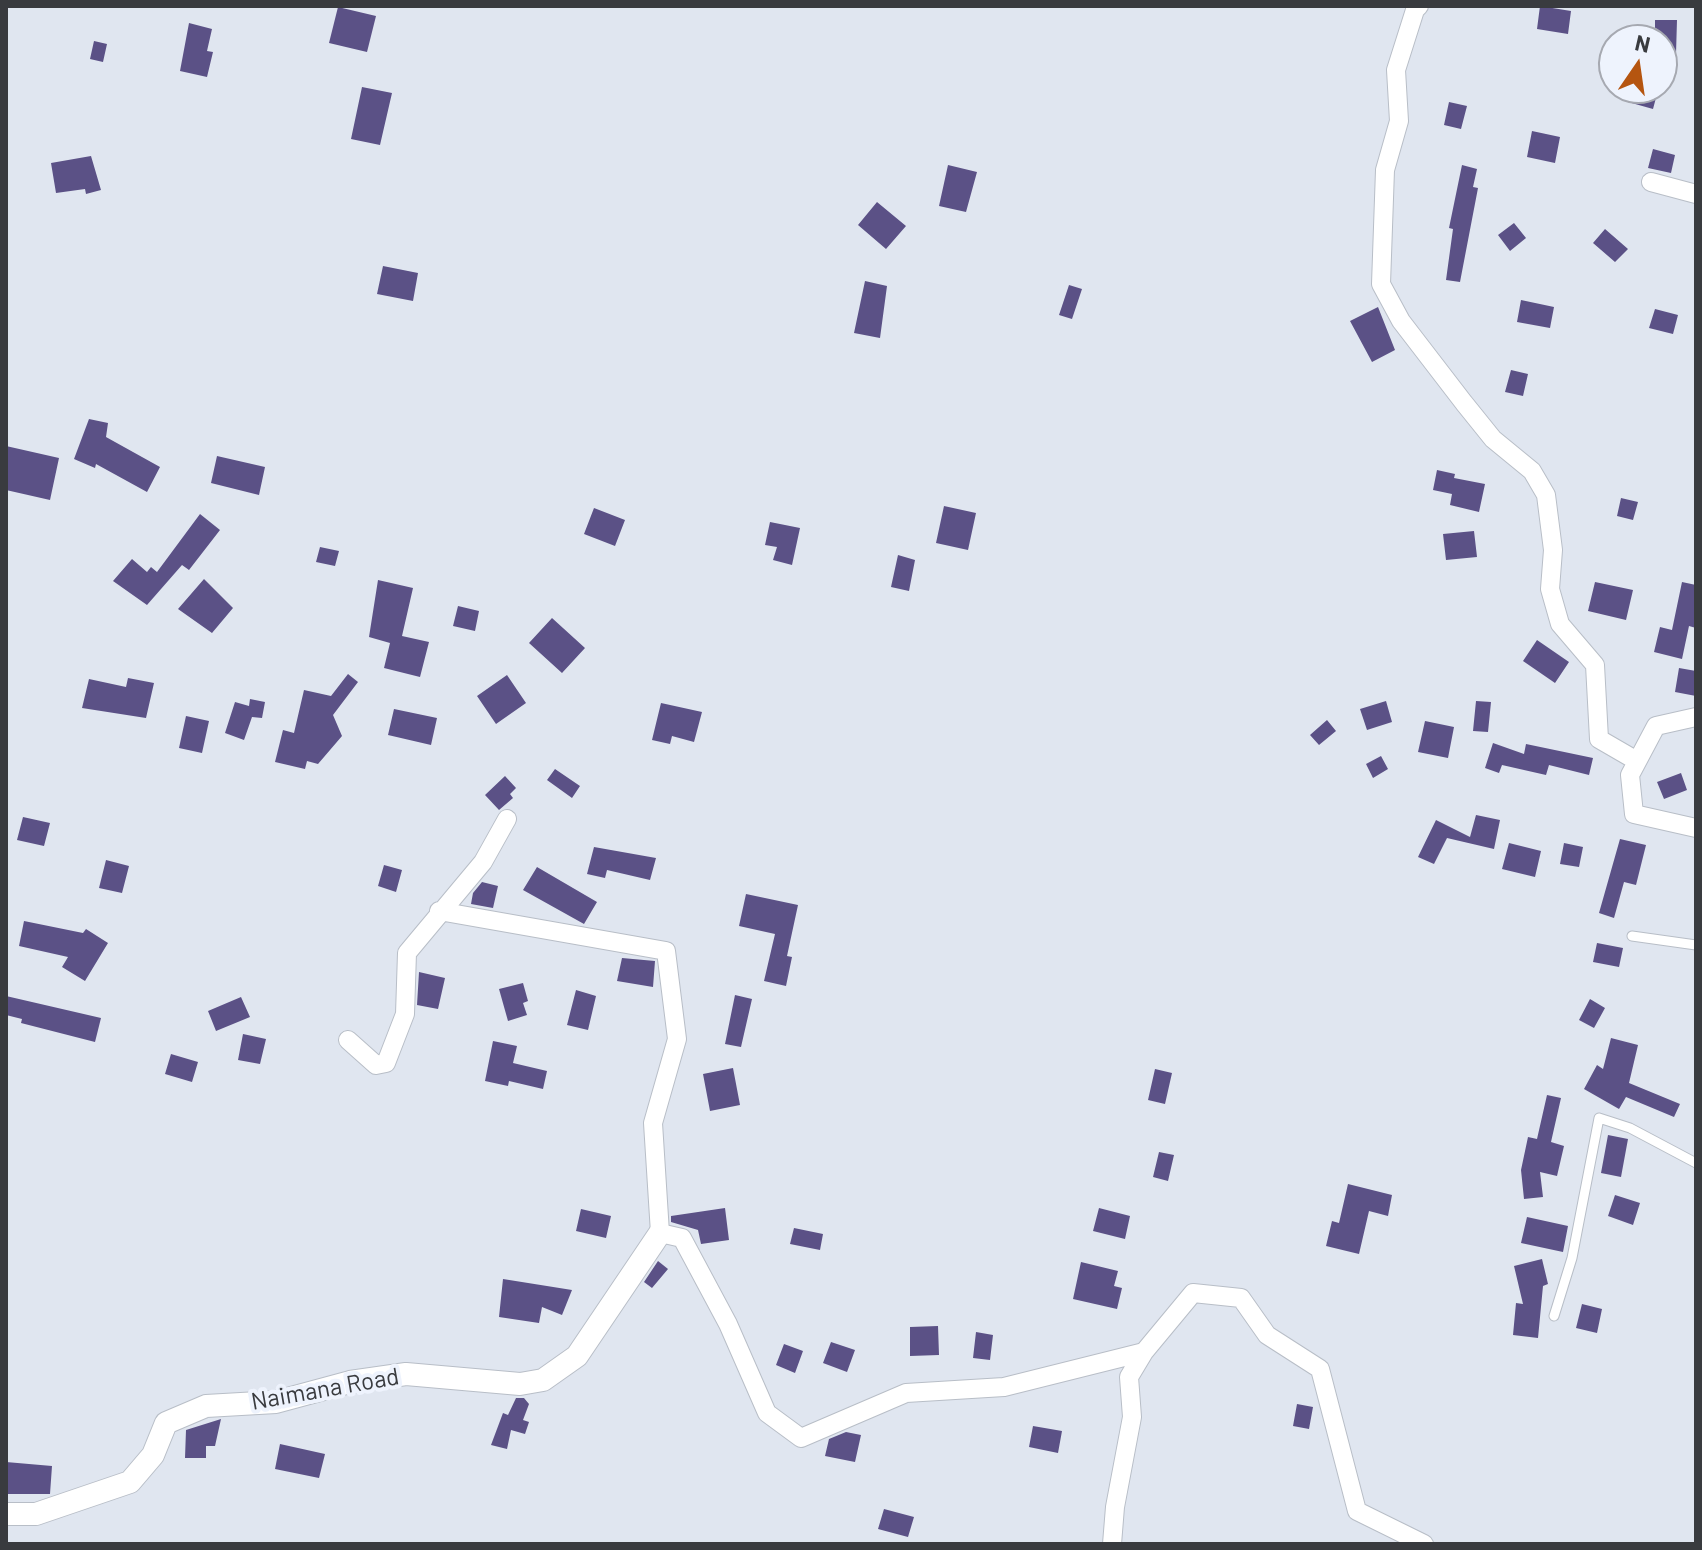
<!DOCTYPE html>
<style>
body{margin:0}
#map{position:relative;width:1702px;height:1550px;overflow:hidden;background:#e0e6f0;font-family:Barlow,sans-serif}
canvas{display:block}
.frame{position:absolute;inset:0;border:8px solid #393b3f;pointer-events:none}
.north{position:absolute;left:1598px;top:24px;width:80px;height:80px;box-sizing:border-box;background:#eef3fd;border:2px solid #a6a9b1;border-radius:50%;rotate:13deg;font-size:22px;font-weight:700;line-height:32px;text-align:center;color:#393b3f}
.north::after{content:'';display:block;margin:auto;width:28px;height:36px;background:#b55510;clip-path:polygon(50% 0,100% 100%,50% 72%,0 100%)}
</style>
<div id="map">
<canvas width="1702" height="1550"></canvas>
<div class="frame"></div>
<div class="north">N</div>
</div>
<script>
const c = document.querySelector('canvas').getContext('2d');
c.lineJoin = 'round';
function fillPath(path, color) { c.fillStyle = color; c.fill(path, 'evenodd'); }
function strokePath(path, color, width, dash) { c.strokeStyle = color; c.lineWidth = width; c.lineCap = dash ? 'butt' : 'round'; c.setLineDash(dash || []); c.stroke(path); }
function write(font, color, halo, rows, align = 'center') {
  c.font = font + ' Barlow,sans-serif'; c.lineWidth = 8; c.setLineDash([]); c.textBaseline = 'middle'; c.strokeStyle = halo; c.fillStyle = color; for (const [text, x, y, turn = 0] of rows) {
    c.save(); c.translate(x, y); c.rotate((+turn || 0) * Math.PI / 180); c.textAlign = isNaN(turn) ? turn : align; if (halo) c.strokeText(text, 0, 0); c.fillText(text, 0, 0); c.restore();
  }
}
fillPath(new Path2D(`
 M1540 6 1571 11 1568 34 1537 29Z
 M338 7 376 16 367 52 329 43Z
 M1655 20H1677L1676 54H1662V40H1655Z
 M189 23 212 29 207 51 213 52 207 77 180 71Z
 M94 41 107 44 103 62 90 59Z
 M362 87 392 93 380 145 351 139Z
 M1633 88 1657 94 1653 109 1628 102Z
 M1449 102 1467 106 1461 129 1444 125Z
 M1532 131 1560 137 1555 163 1527 157Z
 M1653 149 1675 155 1671 173 1648 168Z
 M91 156 101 190 86 194 85 189 56 193 51 163Z
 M948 165 977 172 966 212 939 206Z
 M1462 165 1477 169 1473 187 1478 188 1460 282 1446 280 1453 229 1449 228Z
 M877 202 906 226 886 249 858 225Z
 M1514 223 1526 238 1510 251 1498 235Z
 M1605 229 1628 249 1615 262 1593 243Z
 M383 266 418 273 413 301 377 294Z
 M865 281 887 286 880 338 854 333Z
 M1069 285 1082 289 1072 319 1059 315Z
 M1521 300 1554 307 1550 328 1517 322Z
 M1378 307 1395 350 1372 362 1350 321Z
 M1655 309 1678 315 1673 334 1649 328Z
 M1511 370 1528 374 1523 396 1505 392Z
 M89 419 108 423 106 437 160 467 147 492 96 464 95 468 74 459Z
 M6 446 59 458 50 500 6 490Z
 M217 456 265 467 259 495 211 483Z
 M1437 470 1455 474 1454 478 1485 484 1479 512 1450 505 1452 494 1433 490Z
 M1621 498 1638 502 1633 520 1617 516Z
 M944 506 976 513 968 550 936 543Z
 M594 508 625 520 615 546 584 534Z
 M200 514 220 530 189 570 182 565 147 605 113 581 132 559 147 572 151 567 157 572Z
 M770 522 800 528 792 565 773 560 777 547 765 545Z
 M1474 531 1477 557 1446 560 1443 534Z
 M320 547 339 551 335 566 316 562Z
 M898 555 915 560 909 591 891 587Z
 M204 579 233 608 212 633 178 609Z
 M378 580 413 588 402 636 429 642 420 677 384 668 390 643 369 637Z
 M1595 582 1633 590 1626 620 1588 611Z
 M1682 582 1696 585V628L1689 626 1682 659 1654 652 1660 627 1672 630Z
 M458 606 479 611 475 631 453 626Z
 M552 618 585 648 562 673 529 643Z
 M1537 640 1569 662 1555 683 1523 661Z
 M1679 668 1696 671V696L1675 692Z
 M348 674 358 682 333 715 342 736 318 764 307 761 305 769 275 762 283 730 294 733 304 690 331 696Z
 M507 675 526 703 496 724 477 696Z
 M128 678 154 683 146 718 82 708 89 679 126 687Z
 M250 699 265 702 262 718 252 717 244 740 225 733 235 702 249 706Z
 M1386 701 1392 722 1367 730 1360 709Z
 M1476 701 1491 702 1488 732 1473 731Z
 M661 703 702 712 694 742 672 736 670 744 652 740Z
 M394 709 437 718 431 745 388 735Z
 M186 716 209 721 202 753 179 748Z
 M1327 720 1336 731 1319 745 1310 735Z
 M1425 721 1454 727 1448 758 1418 752Z
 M1493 743 1524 754 1526 744 1593 758 1589 775 1549 765 1546 775 1502 765 1499 773 1485 768Z
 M1381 756 1388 769 1373 778 1366 764Z
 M555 769 580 786 572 798 547 780Z
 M1681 773 1687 790 1664 799 1657 782Z
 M505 776 516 788 510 794 513 798 499 810 485 795Z
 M1476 815 1500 820 1494 849 1447 838 1434 864 1418 857 1436 820 1470 837Z
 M23 817 50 823 44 846 17 840Z
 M1620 839 1646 845 1636 885 1624 882 1614 918 1599 913Z
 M1509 843 1541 851 1535 877 1502 869Z
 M1564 843 1583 847 1579 867 1560 864Z
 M594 847 656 858 650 880 607 870 605 878 587 874Z
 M106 860 129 866 122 893 99 888Z
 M384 865 402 870 396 892 378 886Z
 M537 867 597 902 584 924 523 890Z
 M482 882 498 886 493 908 471 904 473 893Z
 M746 894 798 905 787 956 792 957 786 986 764 981 775 934 739 926Z
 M24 921 83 933 86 929 108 943 85 981 62 967 68 957 19 946Z
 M1597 943 1623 948 1619 967 1593 962Z
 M622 958 655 961 653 987 617 981Z
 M419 972 445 978 438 1009 417 1005Z
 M523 983 528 1001 523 1003 527 1015 508 1021 499 989Z
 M576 990 596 996 588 1030 567 1025Z
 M735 995 752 999 741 1047 725 1044Z
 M6 996 101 1018 95 1042 21 1023 22 1019 6 1015Z
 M241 997 250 1017 216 1031 208 1011Z
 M1590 999 1605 1008 1594 1028 1579 1020Z
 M243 1034 266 1039 260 1064 238 1060Z
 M1611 1038 1638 1045 1629 1083 1680 1104 1674 1117 1626 1097 1619 1109 1584 1089 1597 1065 1603 1069Z
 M493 1041 517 1046 513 1063 547 1071 543 1089 509 1081 508 1086 485 1081Z
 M171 1054 198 1062 192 1082 165 1074Z
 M733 1068 740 1105 710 1111 703 1074Z
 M1155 1069 1172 1073 1165 1104 1148 1100Z
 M1547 1095 1561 1098 1551 1142 1564 1146 1557 1176 1540 1172 1543 1197 1524 1199 1521 1170 1528 1137 1537 1139Z
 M1608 1135 1628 1139 1621 1177 1601 1173Z
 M1159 1152 1174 1155 1168 1181 1153 1177Z
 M1348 1184 1392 1195 1388 1216 1369 1211 1359 1254 1326 1246 1332 1221 1339 1223Z
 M1615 1195 1640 1203 1633 1225 1608 1216Z
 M725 1208 729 1240 701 1244 698 1230 671 1222V1216Z
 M1099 1208 1130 1216 1125 1239 1093 1231Z
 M581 1209 611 1216 606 1238 576 1231Z
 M1527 1217 1568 1226 1563 1252 1521 1243Z
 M794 1228 823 1234 820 1250 790 1244Z
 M1542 1259 1548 1284 1543 1286 1538 1338 1513 1335 1516 1303 1523 1304 1514 1266Z
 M658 1261 668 1269 652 1288 644 1282Z
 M1081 1262 1118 1271 1114 1286 1122 1288 1117 1309 1073 1299Z
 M503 1279 572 1290 562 1315 542 1307 539 1323 499 1317Z
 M1582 1304 1602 1309 1597 1333 1576 1328Z
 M938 1326 939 1355 910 1356V1327Z
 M976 1332 993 1335 990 1360 973 1358Z
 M831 1342 855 1350 847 1372 823 1363Z
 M784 1344 803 1351 795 1373 776 1365Z
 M516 1398H524L529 1404 523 1420 529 1422 525 1434 511 1430 507 1449 491 1445 503 1413 508 1415Z
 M1297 1404 1313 1407 1309 1429 1293 1426Z
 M221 1419 215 1446H206V1458H185L186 1430Z
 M1033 1426 1062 1431 1058 1453 1029 1447Z
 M846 1432 861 1435 855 1462 825 1456 829 1439Z
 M280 1444 325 1454 319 1478 275 1469Z
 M6 1462 52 1466 50 1494H6Z
 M884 1509 914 1517 908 1537 878 1529Z`), '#5b5186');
const service = new Path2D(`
 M1632 936 1696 945
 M1554 1316 1572 1258 1599 1118 1630 1128 1696 1163`);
const minor = new Path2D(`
 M1419 6 1415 10 1396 70 1399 121 1385 170 1381 284 1401 321 1464 403 1493 439 1532 471 1546 495 1553 550 1550 589 1560 624 1595 665 1599 739 1637 761
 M1651 182 1696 194
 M1696 717 1656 726 1630 775 1634 814 1696 828
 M439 911 666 951 677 1039 653 1123 660 1233 682 1238 728 1324 767 1413 801 1438 906 1393 1004 1387 1144 1352 1193 1293 1241 1298 1267 1335 1320 1369 1357 1511 1424 1544
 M348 1040 376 1065 386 1063 405 1014 407 953 483 862 507 819
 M1112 1544 1115 1507 1132 1417 1129 1377 1144 1352`);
const tertiary = new Path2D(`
 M6 1514H36L130 1482 153 1455 166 1423 206 1406 276 1402 350 1382 406 1374 520 1384 543 1380 577 1356 660 1233`);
strokePath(service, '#b8bec7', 11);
strokePath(minor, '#b8bec7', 20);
strokePath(tertiary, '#b8bec7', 24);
strokePath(service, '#fff', 9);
strokePath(minor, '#fff', 18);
strokePath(tertiary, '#fff', 22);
write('24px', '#393b3f', '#eef3fd', [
 ["Naimana Road",325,1389,-10]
]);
</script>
